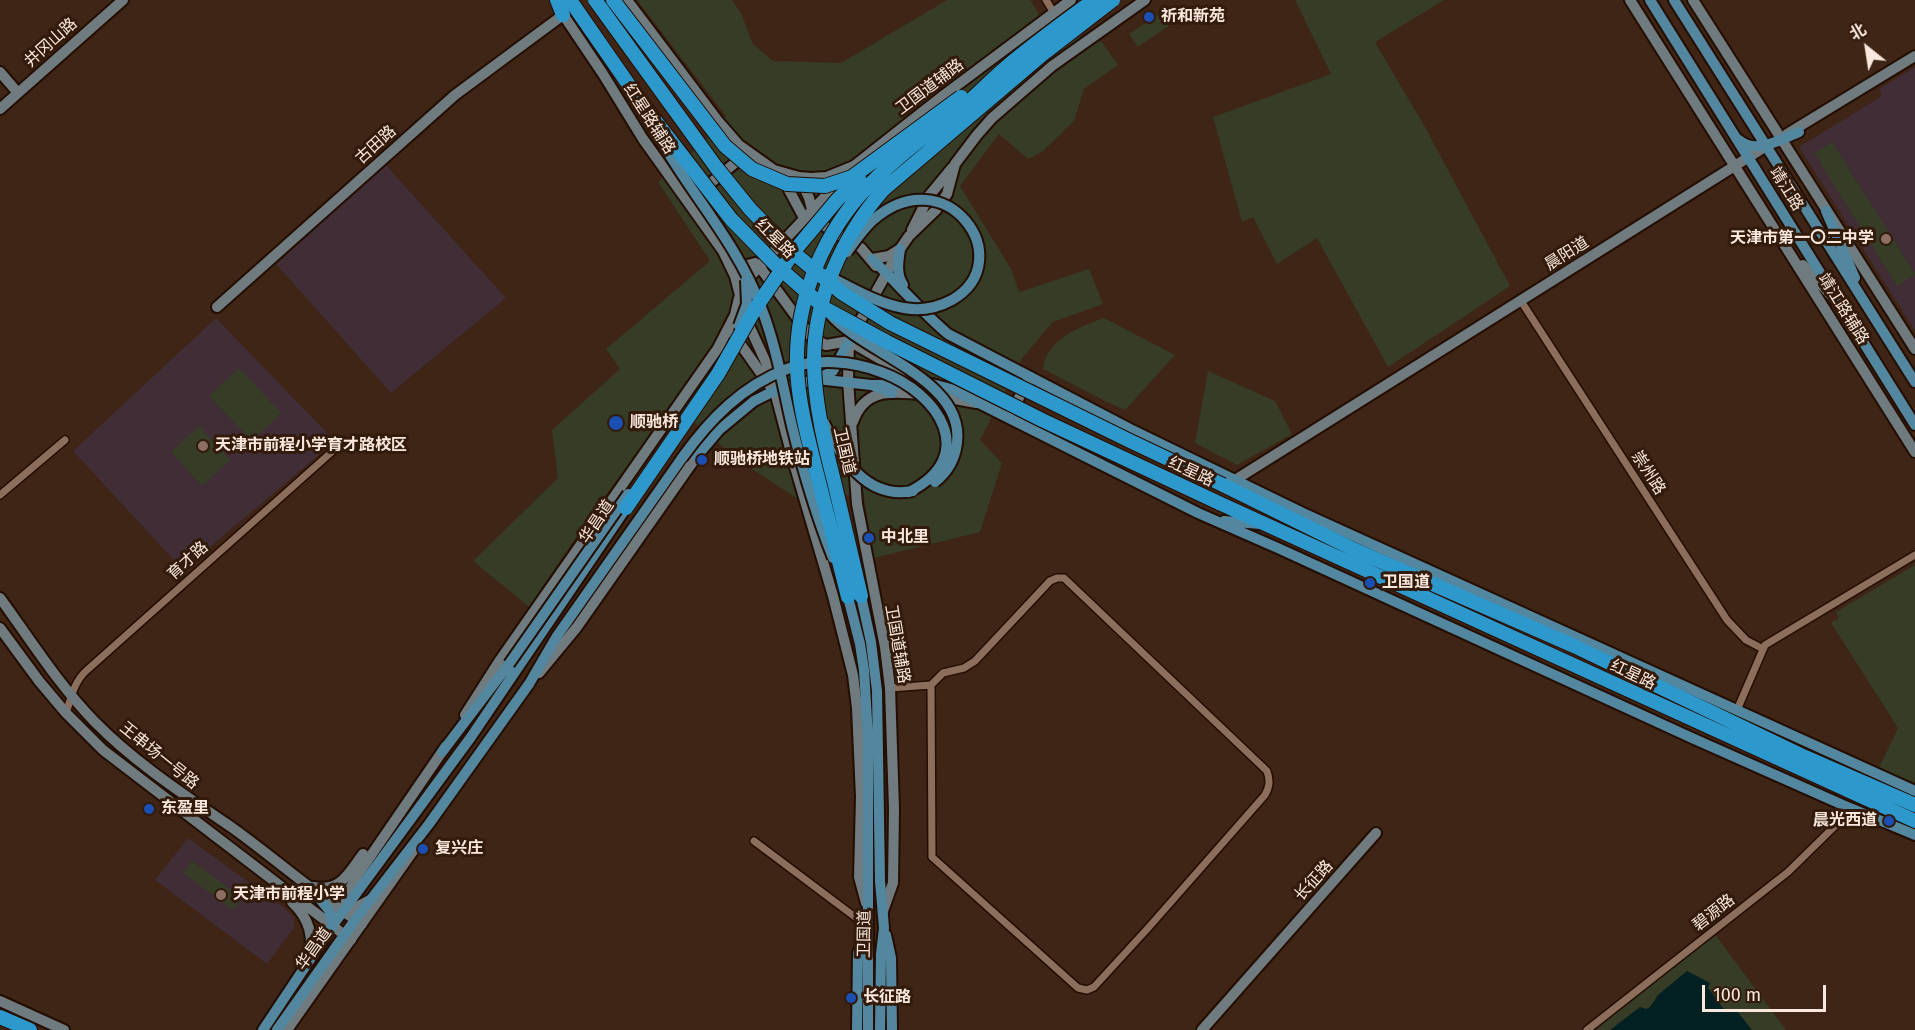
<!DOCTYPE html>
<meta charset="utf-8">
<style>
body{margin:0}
#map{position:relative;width:1915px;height:1030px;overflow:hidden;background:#3e2515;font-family:"Fira Sans","Noto Sans SC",sans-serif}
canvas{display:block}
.north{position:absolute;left:1837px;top:18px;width:60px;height:60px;-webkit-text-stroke:4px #331b0b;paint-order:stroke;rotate:330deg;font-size:16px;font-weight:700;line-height:24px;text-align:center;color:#fae8de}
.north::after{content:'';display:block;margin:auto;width:21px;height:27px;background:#fae8de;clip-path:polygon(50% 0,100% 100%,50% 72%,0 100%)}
.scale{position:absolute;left:1702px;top:985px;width:124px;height:27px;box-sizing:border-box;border:3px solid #fae8de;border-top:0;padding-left:8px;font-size:18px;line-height:21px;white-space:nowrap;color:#fae8de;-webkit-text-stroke:4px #331b0b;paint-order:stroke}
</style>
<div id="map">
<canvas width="1915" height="1030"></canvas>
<div class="north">北</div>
<div class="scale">100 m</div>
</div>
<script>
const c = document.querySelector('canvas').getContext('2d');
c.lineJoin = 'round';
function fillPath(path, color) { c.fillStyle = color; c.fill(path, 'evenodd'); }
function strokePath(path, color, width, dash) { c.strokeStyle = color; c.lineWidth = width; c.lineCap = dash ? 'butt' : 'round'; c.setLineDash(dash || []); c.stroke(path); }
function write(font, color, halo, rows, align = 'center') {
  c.font = font + ' "Fira Sans","Noto Sans SC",sans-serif'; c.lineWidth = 6; c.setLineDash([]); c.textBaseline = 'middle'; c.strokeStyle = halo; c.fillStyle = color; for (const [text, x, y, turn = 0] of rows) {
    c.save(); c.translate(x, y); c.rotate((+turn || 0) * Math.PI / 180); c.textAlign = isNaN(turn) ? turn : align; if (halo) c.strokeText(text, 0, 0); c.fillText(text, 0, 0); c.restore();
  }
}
fillPath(new Path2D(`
 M1915 67V331L1799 147 1882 96 1879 89Z
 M385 164 506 298 391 393 276 264Z
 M216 318 335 441 183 570 73 451Z
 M188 838 287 910 294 918V928L267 964 155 880Z`), '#402d35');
fillPath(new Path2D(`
 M637 0H732L741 13 753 44 773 61 841 63 947 0H1030L1048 29 1102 42 1118 65 1084 89 1074 121 1042 152 1028 159 999 134 960 186 1011 269 1019 292 1089 269 1103 304 1053 322 1023 357 980 440 1002 463 980 532 874 558 863 493 801 501 737 459 674 405 593 512 529 607 473 561 558 478 552 430 620 369 606 349 710 261 658 182 716 131 726 116Z
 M1295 0H1444L1375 42 1425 127 1510 286 1388 367 1317 238 1277 264 1253 217 1242 222 1213 117 1331 74Z
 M1174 4 1183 16 1138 47 1129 34Z
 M1832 142 1915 274 1897 286 1814 153Z
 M1104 318 1175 355 1125 410 1107 402 1043 369C1045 340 1081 326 1104 318Z
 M239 368 281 413 252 441 209 396Z
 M1208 371 1275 401 1292 434 1237 465 1195 443Z
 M199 426 230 460 202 486 171 452Z
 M1915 565V783L1879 768 1898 728 1831 623 1839 618 1836 612Z
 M192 861 242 898 233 910 183 873Z
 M1714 933 1786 1030H1591Z`), '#363c25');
fillPath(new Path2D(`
 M1687 971 1710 983 1708 988 1726 1012 1737 1011 1752 1030H1610L1640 1007 1646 1009 1650 1007 1658 995Z`), '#032123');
const street = new Path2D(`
 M1046 0 1054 13
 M1521 301 1727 620 1746 640 1763 649
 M0 495 65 440
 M890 688 931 685 932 857 1078 988 1087 990 1094 987 1149 927 1265 795C1270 786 1270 780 1267 771L1064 578H1057L1050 581 975 661 964 668 943 673 931 685
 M1737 710 1765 645 1915 555
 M66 713C71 698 74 682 86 671L344 441
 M754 841 867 926
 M1587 1030 1788 872 1838 823 1843 805`);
const secondary = new Path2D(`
 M627 0 718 121 739 145 774 170 799 177 811 178 827 177 854 166 944 95 1071 0
 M1630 0 1915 452
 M1693 0 1915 349
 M560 10 603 74 643 139 723 251 735 276 746 319 769 369 793 460 833 596 853 675 857 708 861 797 859 877 866 903
 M0 72 18 93
 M0 109 123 0
 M1787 134 1915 56
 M785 177 789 190 804 218
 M801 180 809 198 813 213
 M702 190 746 154
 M813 219 861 248 876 266
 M912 230 929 196 952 168
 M872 259 889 256 900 249
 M734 262 744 266 755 263 759 266 812 338 826 345 849 341 900 249 909 236 936 210 947 194 955 164 977 135 992 118 1052 66 1145 0
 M1803 265 1835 300
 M743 284 854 166
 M217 307 455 95 563 15
 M734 335 770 386
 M849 341 848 381 857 504 885 647 890 688 894 809 893 883 883 911
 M849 341 921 383
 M1012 411 1030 377
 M853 422C857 410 865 399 878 395 899 388 954 399 976 403
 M1235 480 1768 145
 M0 598C30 639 58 684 94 721 135 763 186 796 234 829 277 860 317 896 362 924
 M0 628 39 681 66 713 103 750 351 940
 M539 673 577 627 697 456
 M465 715 500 660 718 348 735 315 739 298
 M313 887C341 892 348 874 363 854
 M292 902C310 919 314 937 309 961
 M344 910 348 892 359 873 446 746
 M339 911 351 910 370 900
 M0 1001 64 1030
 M287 1030 413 851
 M1202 1030 1376 833`);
const primary = new Path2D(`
 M1650 0 1915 425
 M1674 0 1915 382
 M1739 140C1756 155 1781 139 1799 132
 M1826 211 1855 278
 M900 249C898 262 896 274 903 285
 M872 259C898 284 921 311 948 334L1130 429 1303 513 1915 791
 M817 379 871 385 932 384 951 389 1198 513 1280 549 1692 738 1843 805 1915 835
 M874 386 892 393
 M697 456 719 430 754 401 774 391 817 379 833 371 849 341
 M1224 521 1260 524
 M861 596 871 642 877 691 880 881 884 928 881 954 880 1030
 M848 597 860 644 864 670 868 737V1030
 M442 752 509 664
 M310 887 329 910 333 927
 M886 935 891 958 892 1030
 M263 1030 333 925 471 737 626 508
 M277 1030 355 920 429 824 529 684 557 636 682 458
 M857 1030 858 953 866 934`);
const highway = new Path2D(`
 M557 0 563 15
 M570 0 638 98
 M1223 485 1355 550 1574 646 1805 757 1915 805
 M1219 503 1915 821
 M0 1017 30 1030`);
strokePath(street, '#240d01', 10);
strokePath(secondary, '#240d01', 14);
strokePath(primary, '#240d01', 14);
strokePath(highway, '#240d01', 16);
strokePath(street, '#8b6e5c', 7);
strokePath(secondary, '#6f7b7e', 10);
strokePath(primary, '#53879f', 10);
strokePath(highway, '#2d98cc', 14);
const primaryBridge = new Path2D(`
 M651 123C684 187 735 238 761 307 776 345 783 387 792 426 803 471 816 515 833 558
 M824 274C848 286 878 304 904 308 920 311 937 308 952 300 1021 260 946 156 873 220 863 229 855 241 847 252
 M830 314C864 354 965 379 957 443 955 459 948 472 935 482
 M739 326 747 304 746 280
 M824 423C842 459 867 500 913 491
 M682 458C710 419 742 386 787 369 816 358 853 361 881 372 939 393 980 456 909 492
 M509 664 628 494`);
const highwayBridge = new Path2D(`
 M595 0 716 167 750 209 789 249 842 293 890 323 1130 441 1223 485
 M613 0 725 146 752 169 787 184 825 186 852 177 961 97
 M638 98 731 219 776 265 826 309 887 342 1042 420 1219 503
 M626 508 718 374 755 309 795 250 837 200 859 178
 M861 596C852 558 843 519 834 481 824 442 815 404 814 364 813 301 842 237 883 190L1043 54 1113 0
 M848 597C838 557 828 518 818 478 809 442 798 404 797 366 795 305 820 241 860 195 891 160 931 132 967 103 980 92 991 80 1004 69 1032 45 1064 22 1094 0`);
strokePath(primaryBridge, '#240d01', 14, []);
strokePath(highwayBridge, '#240d01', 16, []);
strokePath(primaryBridge, '#53879f', 10);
strokePath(highwayBridge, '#2d98cc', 14);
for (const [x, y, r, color] of [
 [1149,17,6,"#1a4fb4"],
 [1886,239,6,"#8d6e63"],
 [616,423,8,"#1a4fb4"],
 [203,446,6,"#8d6e63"],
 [702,460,6,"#1a4fb4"],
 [869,538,6,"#1a4fb4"],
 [1370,583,6,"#1a4fb4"],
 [149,809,6,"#1a4fb4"],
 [1889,821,6,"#1a4fb4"],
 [423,849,6,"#1a4fb4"],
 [221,895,6,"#8d6e63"],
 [851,998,6,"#1a4fb4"]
]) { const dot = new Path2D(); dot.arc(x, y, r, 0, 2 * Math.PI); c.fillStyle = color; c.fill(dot); strokePath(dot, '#331b0b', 2); }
write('bold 16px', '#fae8de', '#331b0b', [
 ["祈和新苑",1161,17],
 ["天津市第一〇二中学",1874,239,"right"],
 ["顺驰桥",630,423],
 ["天津市前程小学育才路校区",215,446],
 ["顺驰桥地铁站",714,460],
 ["中北里",881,538],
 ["卫国道",1382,583],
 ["东盈里",161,809],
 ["晨光西道",1877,821,"right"],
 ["复兴庄",435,849],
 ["天津市前程小学",233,895],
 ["长征路",863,998]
], 'left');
write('16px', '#fae8de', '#331b0b', [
 ["井冈山路",51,43,-42],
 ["卫国道辅路",930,87,-37],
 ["红星路辅路",649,119,57],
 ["古田路",376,145,-42],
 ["靖江路",1786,189,58],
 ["红星路",775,239,45],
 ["晨阳道",1567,254,-32],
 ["靖江路辅路",1843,309,58],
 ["卫国道",844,451,77],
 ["红星路",1191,472,25],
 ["崇州路",1648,473,57],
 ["华昌道",597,522,-56],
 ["育才路",188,561,-42],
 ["卫国道辅路",897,644,80],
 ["红星路",1633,675,25],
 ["王串场一号路",159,756,39],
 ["长征路",1314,881,-48],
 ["碧源路",1714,913,-38],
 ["卫国道",865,934,-89],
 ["华昌道",314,949,-54]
]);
</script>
